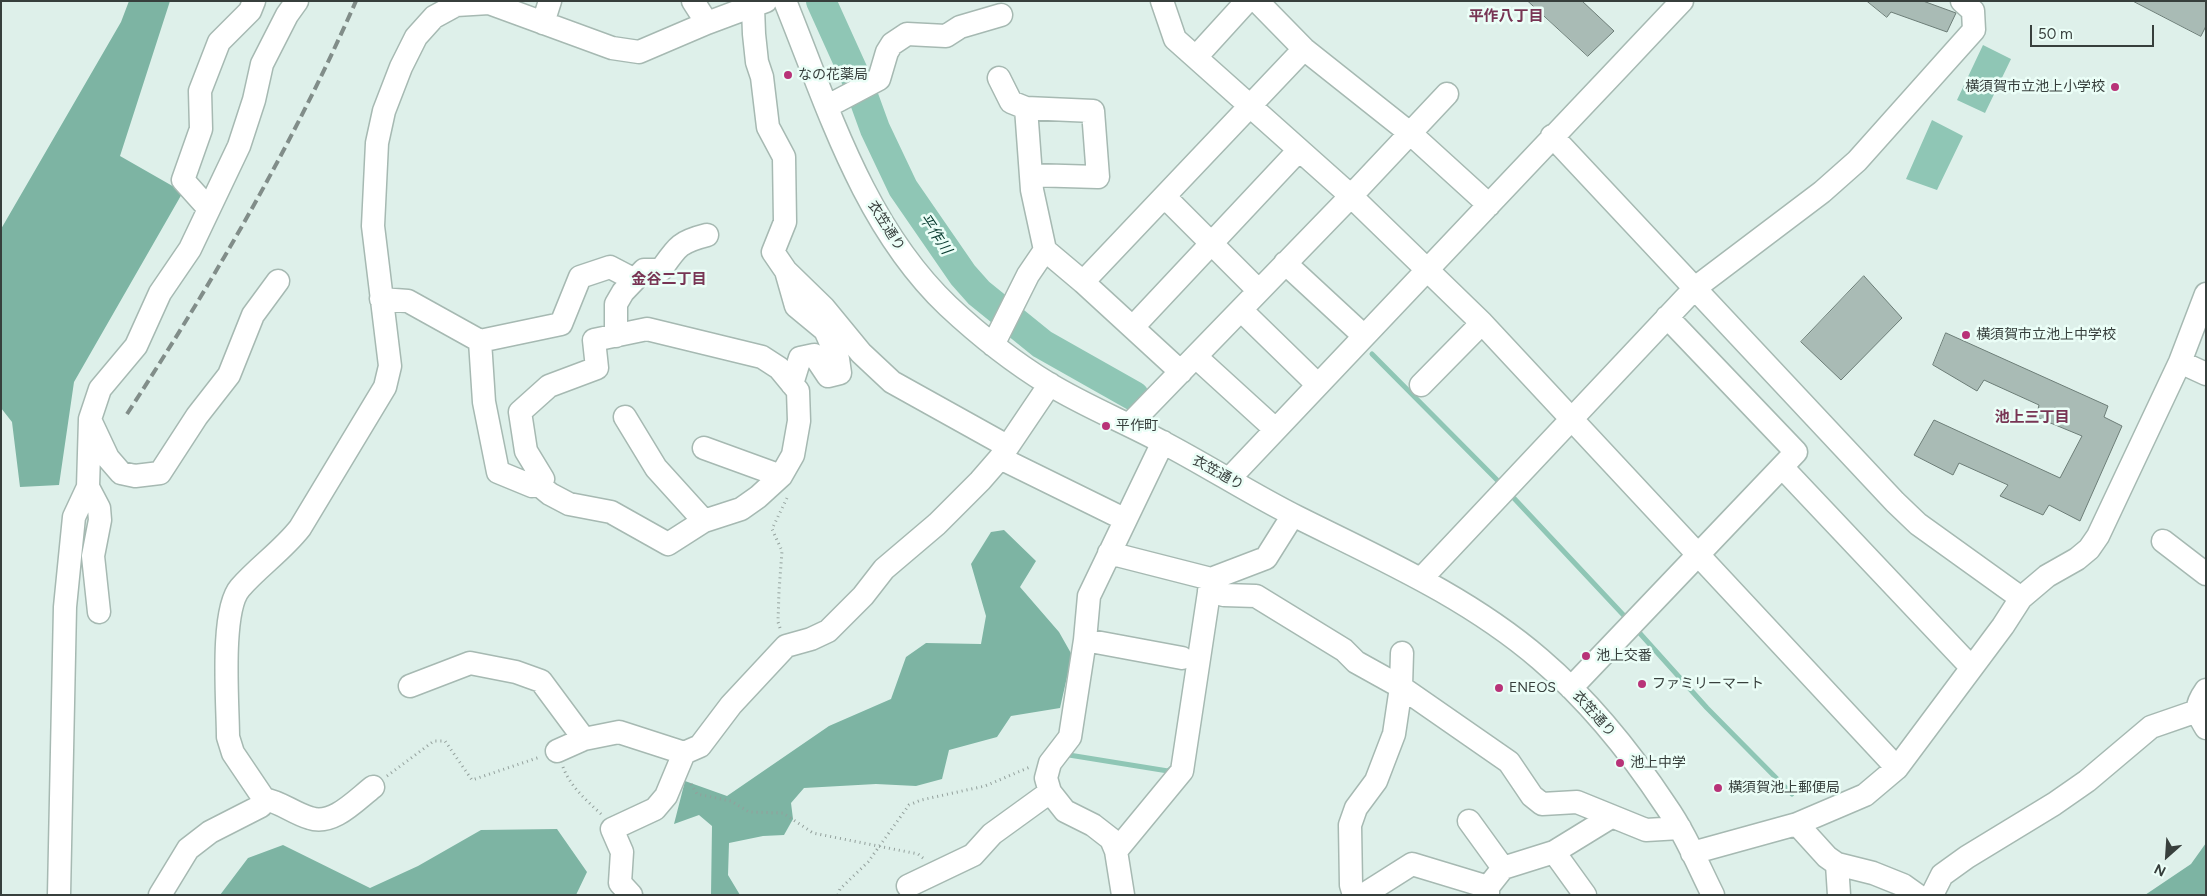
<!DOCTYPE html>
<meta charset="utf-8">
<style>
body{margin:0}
#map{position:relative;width:2207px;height:896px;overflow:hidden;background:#def0ea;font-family:Figtree,sans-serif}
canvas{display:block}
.frame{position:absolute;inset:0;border:2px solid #373f3c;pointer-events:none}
.north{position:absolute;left:2142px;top:831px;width:50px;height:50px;-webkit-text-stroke:4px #ebfef7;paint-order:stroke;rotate:206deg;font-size:14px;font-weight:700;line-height:20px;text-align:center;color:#373f3c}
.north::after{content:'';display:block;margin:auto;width:18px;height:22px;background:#373f3c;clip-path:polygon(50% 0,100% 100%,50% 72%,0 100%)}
.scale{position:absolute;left:2030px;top:25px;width:124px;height:22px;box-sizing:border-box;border:2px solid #373f3c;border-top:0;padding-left:6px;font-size:15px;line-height:18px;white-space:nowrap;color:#373f3c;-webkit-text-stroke:4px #ebfef7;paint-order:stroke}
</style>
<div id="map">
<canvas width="2207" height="896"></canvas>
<div class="frame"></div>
<div class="north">N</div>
<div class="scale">50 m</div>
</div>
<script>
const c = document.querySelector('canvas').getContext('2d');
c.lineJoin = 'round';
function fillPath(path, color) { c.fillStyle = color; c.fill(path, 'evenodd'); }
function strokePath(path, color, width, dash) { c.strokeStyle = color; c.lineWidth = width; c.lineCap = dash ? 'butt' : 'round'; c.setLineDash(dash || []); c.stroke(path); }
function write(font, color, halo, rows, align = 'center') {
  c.font = font + ' Figtree,"Noto Sans JP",sans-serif'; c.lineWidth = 5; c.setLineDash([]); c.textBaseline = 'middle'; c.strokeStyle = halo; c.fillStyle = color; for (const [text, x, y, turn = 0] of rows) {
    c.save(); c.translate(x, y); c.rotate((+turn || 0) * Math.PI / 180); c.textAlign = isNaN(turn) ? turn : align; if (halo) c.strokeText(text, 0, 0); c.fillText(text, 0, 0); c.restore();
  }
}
fillPath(new Path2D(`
 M129 1H170L120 156 183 192 74 382 59 485 20 487 12 422 1 408V229L121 22Z
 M1004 530 1036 561 1020 587 1059 632 1072 655 1060 708 1011 716 997 737 949 750 942 779 916 786 876 784 804 788 791 803 793 819 784 835 763 836 729 843 728 875 740 895H711L712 826 699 815 674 824 685 781 727 796 829 726 891 699 906 657 926 643 981 644 986 616 971 564 991 532Z
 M557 829 587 872 576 895H220L248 858 283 845 370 888 418 866 481 830Z
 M2206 843V895H2145L2191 864Z`), '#7db4a3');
fillPath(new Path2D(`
 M1983 45 2011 59 1985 113 1957 100Z
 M1932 120 1963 136 1937 190 1906 179Z`), '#8fc6b5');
strokePath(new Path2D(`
 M1372 354 1503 486
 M1510 494 1629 621
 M1636 629 1707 708 1792 794
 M1069 755 1168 771 1173 767`), '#8fc6b5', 5);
strokePath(new Path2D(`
 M821 1 859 85 875 129 903 188 963 275 979 293 1042 344 1134 396`), '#8fc6b5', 30);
const building = new Path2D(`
 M1528 1H1582L1614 31 1588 56Z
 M1867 1H1923L1956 13 1947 32 1891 12 1887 17Z
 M2133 1H2206V26L2201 36Z
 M1864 276 1902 318 1841 380 1801 342Z
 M1946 333 2108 406 2104 417 2122 426 2080 521 2049 505 2043 515 2000 496 2008 485 1959 463 1953 475 1914 455 1934 420 2060 478 2082 436 2036 417 2039 405 1984 380 1977 391 1933 365Z`);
fillPath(building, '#a9bbb5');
strokePath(building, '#6c7d77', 1);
const minor = new Path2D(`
 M693 1 707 23
 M785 1C828 107 863 225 948 306 979 335 1013 362 1049 384 1085 406 1125 422 1162 442 1208 466 1251 494 1297 517 1381 559 1468 597 1540 659 1588 700 1631 753 1666 806 1685 833 1698 865 1713 895
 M1162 1 1175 39 1351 196 1482 323 1897 768
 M1257 1 1304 49 1411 134 1489 205
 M753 7 754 34 757 62 762 77 768 127 784 157 785 222 773 252 786 271 796 306 825 330 838 359 840 373 828 376 814 355 800 358 792 384
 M543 23 550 1
 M1196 57 1247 1
 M999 78 1011 102 1026 108 1093 111 1098 177 1031 175
 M828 106 879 79 887 52 892 44 907 34 946 36 960 27 1001 15
 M1552 136 1895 502 1918 524 2021 598
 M1165 197 1259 291
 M209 209 183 180 201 129 200 91 219 42 250 11 254 1
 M1045 250 1083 282
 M1285 263 1364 336
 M787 272 824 308 861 353 892 382 1007 446
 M381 299 408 301 480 341 484 402 498 472 532 486 539 485
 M1241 310 1318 385
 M1133 327 1299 150
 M647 329 762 357 779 368 798 391 799 421 793 455 781 476 758 497 741 509 704 521 668 544 611 512 569 504 550 494 539 485 543 479 526 451 520 412 549 386 597 368 594 340Z
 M616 336V304L623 292 644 270H661C677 247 679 242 707 235
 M480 341 561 324 580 277 610 267 633 279
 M993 345 1028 275 1045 250 1032 190 1026 108
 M1196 357 1275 429
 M2180 362 2206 374
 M1181 372 1083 282 1304 49
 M1421 385 1482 323
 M625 417 656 468 704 521
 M92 424 108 458 121 473 135 476 160 473 197 416 229 375 253 315 278 281
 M1129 425 1351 196 1447 94
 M704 448 781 476
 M1000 458 1124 519
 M1782 467 1971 667
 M1229 479 1682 1
 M88 487 99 508 100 520 93 556 99 612
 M2163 541 2206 574
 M1109 553 1211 579 1266 558 1293 515
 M1421 579 1695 288 1822 192 1857 161 1974 30 1973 11 1962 1
 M1209 591 1224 595 1256 596 1344 650 1356 662 1401 687 1509 762 1532 796 1542 804 1577 802 1646 830 1680 828
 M1085 640 1182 658
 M410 686 470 663 516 672 541 681 584 739
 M1571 688 1796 452 1667 317
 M2206 690C2194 707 2196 711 2206 728
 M557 751 584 739 619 732 684 753 700 746 731 705 786 646 811 639 828 631 863 596 884 569 937 524 980 481 1000 458 1050 384
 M373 787C356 800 333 826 310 818 293 813 281 802 264 799L233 753 228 737C228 705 220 611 240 588 258 567 282 551 300 528L385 387 390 366 373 226 377 143 384 111 401 67 416 37 434 17 456 5 489 3 612 48 639 52 707 23 766 1
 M1469 821 1503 868
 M1797 824 1827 857 1837 864 1873 873 1903 885 1917 895
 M1116 851 1182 771 1211 579
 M1554 852 1585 895
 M1692 853 1797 824 1865 795 1897 768 2003 626 2021 598 2047 576 2077 559 2089 549 2098 536 2180 362 2206 294
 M1837 864 1839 895
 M908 886 973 855 992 834 1050 792
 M59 895 65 607 74 517 88 487 90 419 100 389 136 346 160 293 190 249 239 146 254 100 262 64 287 15 297 1
 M160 895 188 849 210 832 261 806 264 799
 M631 895 620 883 622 852 612 829 655 809 666 796 684 753
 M1123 895 1116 851 1111 839 1093 825 1065 811 1050 792 1046 778 1050 763 1070 737 1085 640 1089 596 1163 442
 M1354 895 1351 885 1350 825 1356 808 1376 781 1394 734 1401 687 1402 653
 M1363 895 1412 864 1488 887
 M1488 895V887L1503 868 1554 852 1611 817
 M1932 895 1942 875 1967 857 2054 804 2087 781 2151 727 2206 708`);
strokePath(minor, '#a6b9b2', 25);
strokePath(new Path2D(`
 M780 628 778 622 779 591 782 551 772 529 788 496
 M563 767C570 786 586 800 601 814
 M387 776 434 741H445L472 780 540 757
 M691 784 697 794 731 801 749 812 783 813 813 833 918 854 923 858
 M838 895 840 889 868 862 909 805 921 800 985 786 1030 767`), '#93a09c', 3, [1, 4]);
strokePath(minor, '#fff', 22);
strokePath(new Path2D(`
 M127 414C213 282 292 146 356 1`), '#818d89', 4, [10, 5]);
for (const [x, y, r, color] of [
 [788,75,5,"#b83378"],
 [2115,87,5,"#b83378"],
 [1966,335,5,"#b83378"],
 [1106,426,5,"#b83378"],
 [1586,656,5,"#b83378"],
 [1642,684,5,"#b83378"],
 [1499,688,5,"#b83378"],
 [1620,763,5,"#b83378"],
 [1718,788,5,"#b83378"]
]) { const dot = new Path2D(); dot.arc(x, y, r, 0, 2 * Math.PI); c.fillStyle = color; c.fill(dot); strokePath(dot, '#ebfef7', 2); }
write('14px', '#373f3c', '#ebfef7', [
 ["なの花薬局",798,75],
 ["横須賀市立池上小学校",2105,87,"right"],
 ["横須賀市立池上中学校",1976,335],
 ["平作町",1116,426],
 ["池上交番",1596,656],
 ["ファミリーマート",1652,684],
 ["ENEOS",1509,688],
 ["池上中学",1630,763],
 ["横須賀池上郵便局",1728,788]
], 'left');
write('14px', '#373f3c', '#ebfef7', [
 ["衣笠通り",886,226,58],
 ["衣笠通り",1218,473,29],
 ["衣笠通り",1594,714,48]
]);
write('bold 15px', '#783554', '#ebfef7', [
 ["平作八丁目",1506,17],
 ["金谷二丁目",669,280],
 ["池上三丁目",2032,418]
]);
write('italic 15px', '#073a2e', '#ebfef7', [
 ["平作川",935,234,56]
]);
</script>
